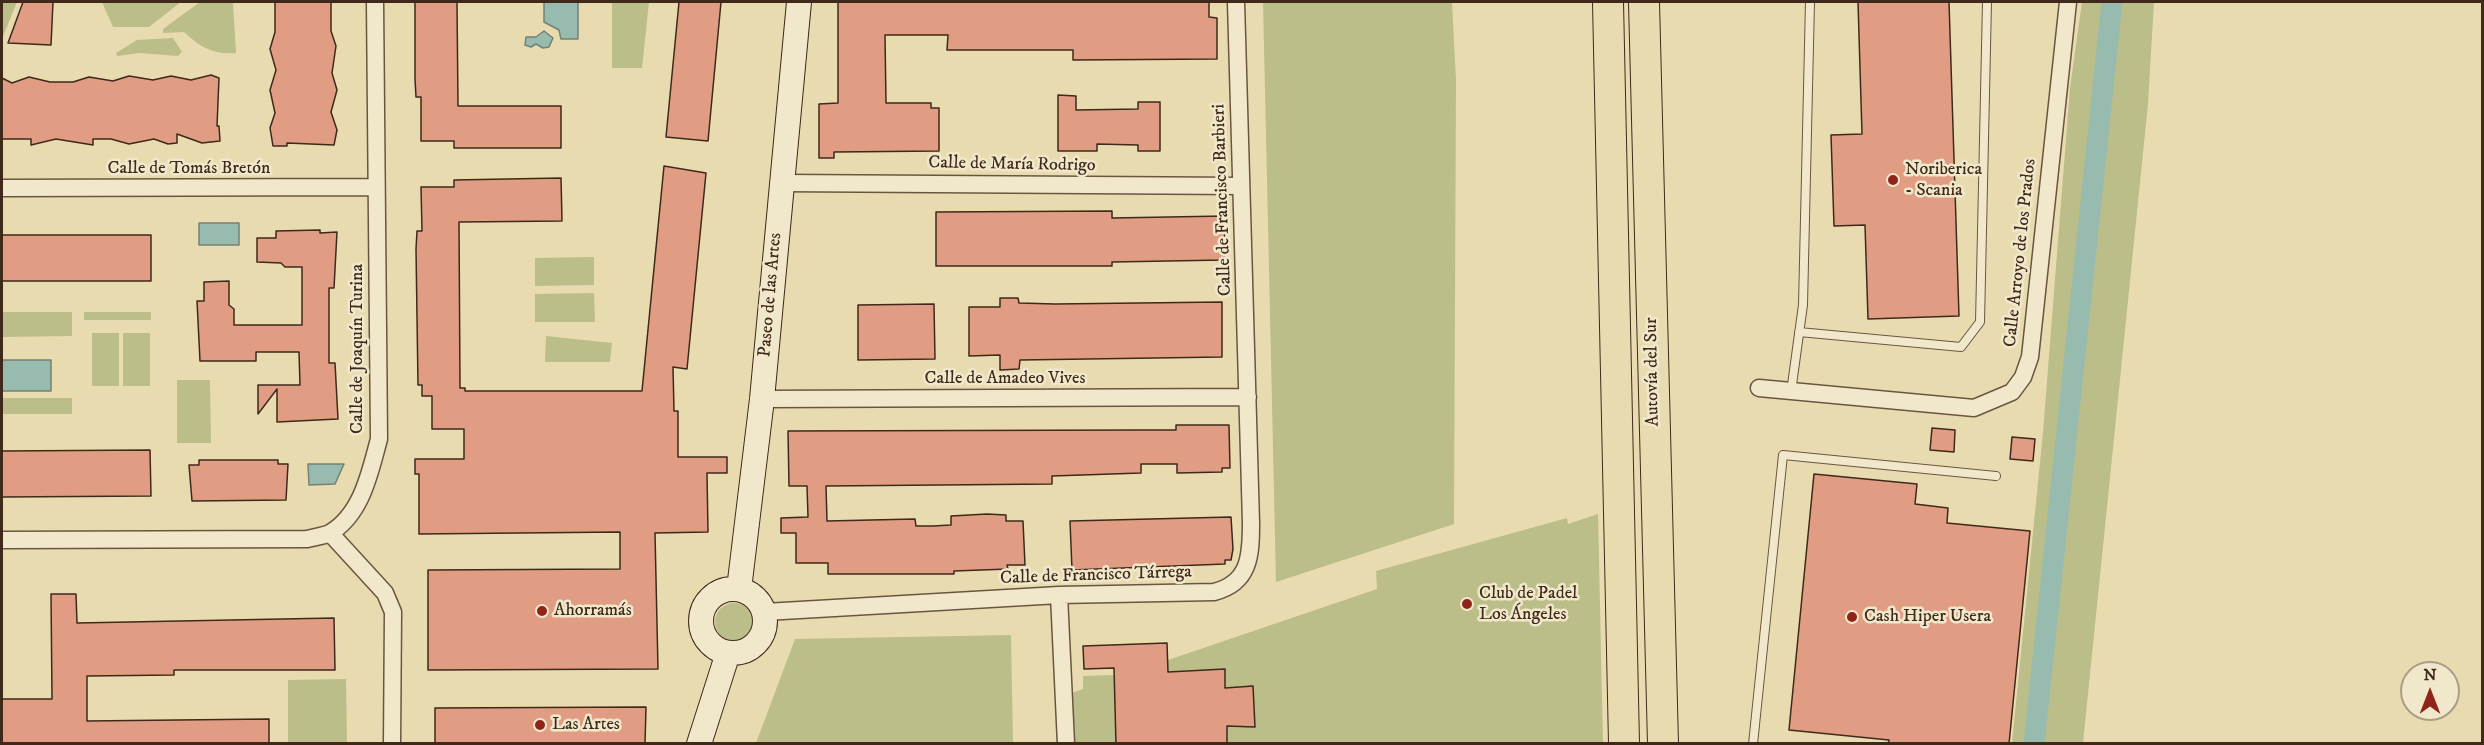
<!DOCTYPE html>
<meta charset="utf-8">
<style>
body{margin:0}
#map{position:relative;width:2484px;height:745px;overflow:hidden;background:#e9dbb0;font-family:"IM FELL DW Pica",serif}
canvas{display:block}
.frame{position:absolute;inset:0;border:3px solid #3f291a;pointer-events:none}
.north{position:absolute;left:2400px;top:661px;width:60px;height:60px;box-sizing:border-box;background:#f1e8cc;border:2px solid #aa9c85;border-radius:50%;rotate:0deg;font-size:16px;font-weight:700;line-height:24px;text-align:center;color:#3f291a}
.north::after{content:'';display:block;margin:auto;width:21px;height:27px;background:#8f2418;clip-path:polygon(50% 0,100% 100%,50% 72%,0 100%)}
</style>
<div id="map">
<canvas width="2484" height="745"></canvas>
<div class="frame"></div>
<div class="north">N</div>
</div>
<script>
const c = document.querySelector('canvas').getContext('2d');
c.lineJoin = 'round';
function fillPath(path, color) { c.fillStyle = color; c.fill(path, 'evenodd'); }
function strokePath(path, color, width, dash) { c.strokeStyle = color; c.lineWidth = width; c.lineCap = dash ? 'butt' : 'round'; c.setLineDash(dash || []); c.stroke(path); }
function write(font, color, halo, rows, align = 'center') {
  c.font = font + ' "IM FELL DW Pica",serif'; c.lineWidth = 5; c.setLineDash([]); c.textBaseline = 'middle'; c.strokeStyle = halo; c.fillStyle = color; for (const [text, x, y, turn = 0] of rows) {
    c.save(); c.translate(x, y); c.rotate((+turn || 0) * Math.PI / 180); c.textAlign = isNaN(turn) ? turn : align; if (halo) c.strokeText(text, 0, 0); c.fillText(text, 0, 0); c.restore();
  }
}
fillPath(new Path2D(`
 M2 2H17L2 39Z
 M102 2H181L149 27H113Z
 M200 2H233L236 53C213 55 200 47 184 32L163 33V29Z
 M612 2H649L642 68H612Z
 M1263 2H1452L1456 80 1454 524 1276 582Z
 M2082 2H2154L2148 104 2083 743H2012L2043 432 2070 88Z
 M173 38 182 52 178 56 140 53 117 56 116 53 137 40Z
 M594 257V285L535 286V258Z
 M594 293 595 322H535V294Z
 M2 312H72V336L2 337Z
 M84 312H151V320H84Z
 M92 333H119V386H92Z
 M123 333H150V386H123Z
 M546 336 612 343 610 362H545Z
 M177 380H210L211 443H177Z
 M2 398H72V414H2Z
 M1598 514 1603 743H1071L1069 694 1083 689V676L1114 675 1115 678 1377 589 1376 571 1567 518 1568 524Z
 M715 622a19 19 0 1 1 38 0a19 19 0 1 1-38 0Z
 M1011 635 1013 743H756L795 639Z
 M346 679 347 743H288V680Z`), '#bbbe88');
const water = new Path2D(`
 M544 2H578V39H561L559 30 544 22Z
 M544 31 553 38 549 47 543 48 536 44 531 47 525 45 526 37H536Z
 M199 223H239V245H199Z
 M2 360H51V391H2Z
 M308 464H344L335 484 309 485Z`);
fillPath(water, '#97bbaf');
strokePath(water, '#748173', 1.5);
strokePath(new Path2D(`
 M2034 744 2112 2`), '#97bbaf', 21);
const building = new Path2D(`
 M23 2H53L51 45 8 43Z
 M275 2H331V31L336 46 332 73 337 90 331 112 337 130 334 145 287 143V146H273L270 128 275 113 270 90 276 70 270 49 275 32Z
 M415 2H457L458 106H561V148H454V141H421V97H416L415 79Z
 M679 2H721L708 141 666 137Z
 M838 2H1209V17L1217 18V59L1073 60V50H947L948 35H885L886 103H931V108H939V151L834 152V158H819V104L838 103Z
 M1858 2H1949L1959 316 1868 319 1865 225 1834 226 1831 135 1862 134Z
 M211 75 219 78 217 126H219L220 141 202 143 177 134V143L168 144 154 139 129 144 111 139H93V145L56 139 31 145V139H2V78L12 83 29 77 50 82H73L89 77 113 81 129 76 153 80 171 76 191 80Z
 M1058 95 1076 96V110L1138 109V102H1160V151H1138V145L1097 144V151H1058Z
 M664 166 706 173 687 369 673 367 674 411H678V457H727V473H707L708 532 655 533 658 669 428 670V570L620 569V532L419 534V474H415V459H464V429H432V396H422V385H418L416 249 417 231H422L421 187H454V180L561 178 562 221 459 222 460 388H465V391H642Z
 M1112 211V218L1225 216 1224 260 1112 262V266H936V212Z
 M320 230V233L337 232 334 288H329V363H335L338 419 277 422V389L258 414V385H300L299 352H256V361H200L197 301H204V282L229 281V305L234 309V325H302V267H285L281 263 257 262V238H276V231Z
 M2 235H151V281H2Z
 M1000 298H1018L1019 303 1055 304 1222 302V357L1020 360 1019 369 1000 370V355L969 356V307H1000Z
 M934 304 935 359 858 360V305Z
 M1176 425H1229L1230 468H1222V472L1177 473V464H1141V473L1052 476V484L826 486 827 521 915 519 916 526H933L951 525V516L987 514 1006 515V521H1023L1025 565H1007L1008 569 954 571V574H828V563H796V533H781V518L808 517 807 486H789L788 431 1141 430H1176Z
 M1932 428 1955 430 1954 452 1930 450Z
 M2012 437 2035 439 2033 461 2010 459Z
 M150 450 151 496 2 497V451Z
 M199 460H278V464H288L286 500 192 501 189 465H199Z
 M1814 474 1917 484 1915 504 1948 508 1947 523 2030 531 2009 744H1888L1889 740 1789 730Z
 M1231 517 1233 549 1231 560H1225V564L1072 570 1070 521Z
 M51 594H76L77 623 334 618 335 670H174V675L87 676V721L269 719V744H2V699H52Z
 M1167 643 1168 672 1225 669V688L1253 686 1255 727 1227 726V744H1116L1114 668 1084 669 1083 646Z
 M646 707 645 744H435V708Z`);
fillPath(building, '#e09d84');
strokePath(building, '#3f291a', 1.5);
const lane = new Path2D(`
 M1799 332 1961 347 1980 322 1987 2
 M1791 392 1803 305 1810 2
 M1753 744 1783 455 1996 476`);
const street = new Path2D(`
 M782 183 1241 186
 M2 188 376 187
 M1759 388 1974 408 2012 392 2023 377 2030 357 2068 2
 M762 399 1248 397
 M330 533 385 593 393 612 392 744
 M2 540 307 539C314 537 324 536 330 533 362 514 370 472 379 439L375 2
 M1059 595 1066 744
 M765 612 1059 595 1214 592C1250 583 1251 555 1251 523L1236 2`);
const secondary = new Path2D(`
 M739 589 762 399 799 2
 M701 621a32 32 0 1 1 64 0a32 32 0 1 1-64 0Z
 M699 744 728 653`);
const highway = new Path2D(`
 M1608 2 1624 744
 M1644 2 1663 744`);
strokePath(lane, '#6a5640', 10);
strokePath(street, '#6a5640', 19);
strokePath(secondary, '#3f291a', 26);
strokePath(highway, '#3f291a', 32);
strokePath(lane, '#f1e8cc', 8);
strokePath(street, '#f1e8cc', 16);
strokePath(secondary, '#f1e8cc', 24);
strokePath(highway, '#e9dbb0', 30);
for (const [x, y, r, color] of [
 [1893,180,6,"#8f2418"],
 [1467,604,6,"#8f2418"],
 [542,611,6,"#8f2418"],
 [1852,617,6,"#8f2418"],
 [540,725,6,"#8f2418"]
]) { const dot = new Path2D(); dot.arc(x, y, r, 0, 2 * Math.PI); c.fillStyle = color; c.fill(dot); strokePath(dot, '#f1e8cc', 2); }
write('18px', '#3f291a', '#f1e8cc', [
 ["Calle de María Rodrigo",1012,165,1],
 ["Calle de Tomás Bretón",189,169],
 ["Calle de Francisco Barbieri",1223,200,-92],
 ["Calle Arroyo de los Prados",2021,253,-84],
 ["Paseo de las Artes",771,295,-85],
 ["Calle de Joaquín Turina",358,349,-90],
 ["Autovía del Sur",1653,372,-91],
 ["Calle de Amadeo Vives",1005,379],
 ["Calle de Francisco Tárrega",1096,576,-2]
]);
write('18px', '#3f291a', '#f1e8cc', [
 ["Noriberica",1905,170],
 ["- Scania",1905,191],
 ["Club de Padel",1479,594],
 ["Los Ángeles",1479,615],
 ["Ahorramás",554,611],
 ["Cash Hiper Usera",1864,617],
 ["Las Artes",552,725]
], 'left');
</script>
